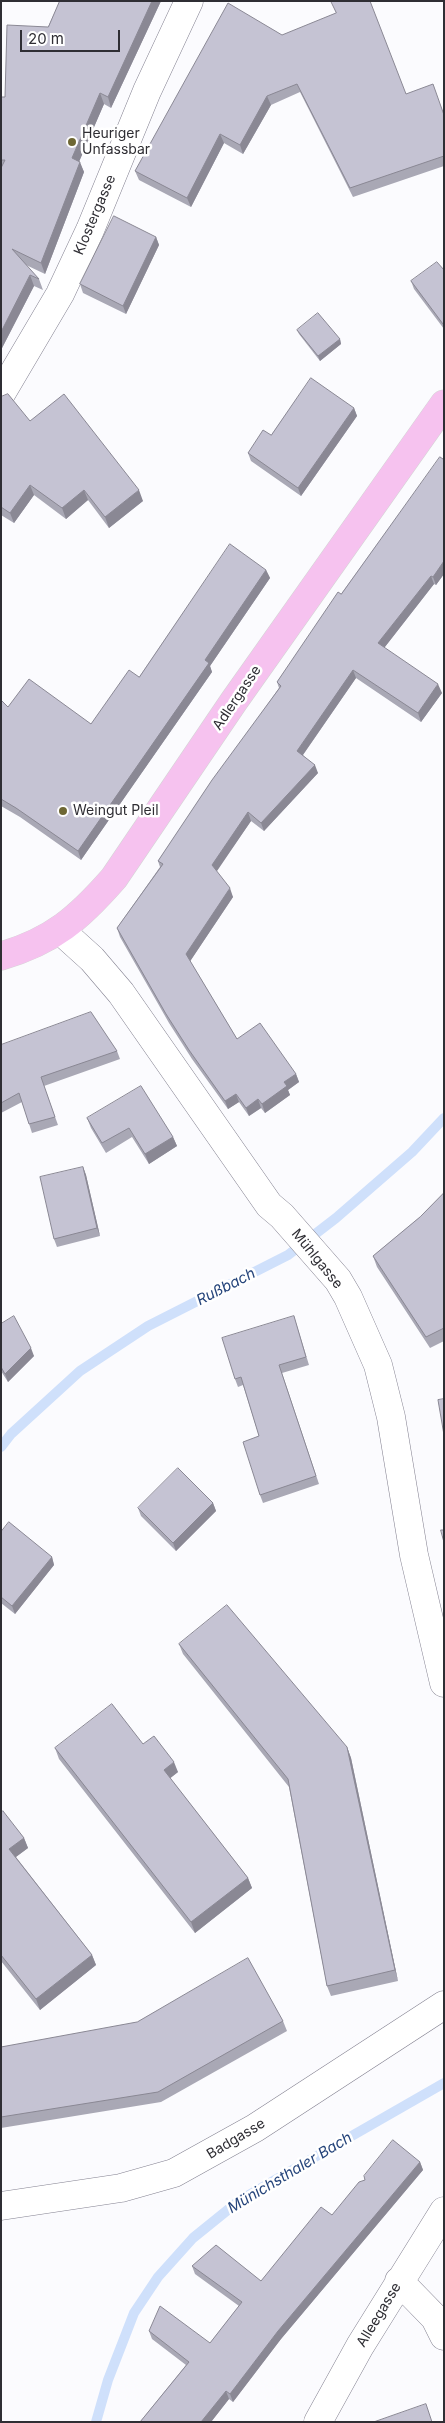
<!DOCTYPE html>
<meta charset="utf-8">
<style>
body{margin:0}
#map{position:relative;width:445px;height:2423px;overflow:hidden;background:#fbfbfe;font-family:Inter,sans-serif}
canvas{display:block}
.frame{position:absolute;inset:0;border:2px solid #2f2e34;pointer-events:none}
.scale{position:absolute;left:20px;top:30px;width:100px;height:22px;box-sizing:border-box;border:2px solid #2f2e34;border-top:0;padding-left:6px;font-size:15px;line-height:18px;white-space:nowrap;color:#2f2e34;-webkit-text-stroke:4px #fff;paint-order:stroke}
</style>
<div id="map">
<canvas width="445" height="2423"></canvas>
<div class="frame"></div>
<div class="scale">20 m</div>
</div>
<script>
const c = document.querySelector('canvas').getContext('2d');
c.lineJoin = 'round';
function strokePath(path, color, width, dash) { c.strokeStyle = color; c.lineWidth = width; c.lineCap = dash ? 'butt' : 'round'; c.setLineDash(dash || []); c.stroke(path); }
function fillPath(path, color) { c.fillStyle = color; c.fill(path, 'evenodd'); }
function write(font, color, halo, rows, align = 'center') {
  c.font = font + ' Inter,sans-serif'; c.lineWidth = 5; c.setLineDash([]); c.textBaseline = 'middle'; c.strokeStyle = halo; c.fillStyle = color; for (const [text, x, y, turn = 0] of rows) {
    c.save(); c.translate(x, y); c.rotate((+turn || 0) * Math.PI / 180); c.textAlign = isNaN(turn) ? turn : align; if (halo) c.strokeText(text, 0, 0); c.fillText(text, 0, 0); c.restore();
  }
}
strokePath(new Path2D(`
 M1 1447 11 1434 80 1371 148 1326 288 1255 336 1218 412 1152 444 1118
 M96 2422 108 2380 134 2313 158 2277 193 2238 240 2200 444 2083`), '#cfe0fb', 10);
const minor = new Path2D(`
 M1 394 60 294 90 230 147 91 189 1
 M61 931 92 959 121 993 269 1205 282 1216 338 1280 348 1297 378 1365 391 1417 414 1555 444 1683
 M1 2206 121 2188 174 2173 255 2128 444 2005
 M399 2281 435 2318 444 2336
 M318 2422 360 2346 444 2211`);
const major = new Path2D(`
 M1 956C53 941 79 918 114 878L234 701 444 404`);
strokePath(minor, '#848291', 29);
strokePath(major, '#d5d5d6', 29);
strokePath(minor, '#fff', 28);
strokePath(major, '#f6c2ef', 28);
fillPath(new Path2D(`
 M60 1H161L111 108 104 104 79 161 84 172 45 274 26 265 39 279 43 290 34 286 1 350V97H5L48 27Z
 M282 35 406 94 444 115V166L353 197 300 92 271 105 243 154 224 143 191 207 139 180 135 171Z
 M156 237 159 245 126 314 83 293 80 284Z
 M444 270V329L414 289 411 281Z
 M297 330 340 339 341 344 320 361 299 334Z
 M1 397 30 421 143 501 109 528 88 500 66 519 34 495 14 523 1 515Z
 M354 408 357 416 301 496 251 461 248 453 271 435Z
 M444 458V574L436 585 434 584 384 648 442 693 421 722 356 678 303 755 318 773 264 831 251 821 216 871 233 897 190 961 237 1039 296 1074 299 1082 288 1090 290 1095 265 1113 261 1108 249 1116 239 1102 228 1109 192 1059 169 1023 120 937 117 928 160 867 158 861 279 688 277 682 341 594Z
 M266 570 270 578 210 666 212 672 81 860 20 817 1 806V700L8 707 91 724 139 677Z
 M1 1045 117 1051 120 1059 44 1086 58 1125 32 1133 22 1102 1 1113Z
 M87 1118 173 1137 177 1146 149 1164 132 1137 106 1153 91 1128Z
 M83 1167 86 1175 100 1236 57 1247 54 1239Z
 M444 1193V1341L430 1348 377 1267 373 1256 420 1217Z
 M294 1316 309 1365 282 1373 319 1484 263 1503 260 1495 259 1436 243 1385 238 1387 235 1379Z
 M1 1324 34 1356 8 1382 1 1371Z
 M213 1503 216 1511 176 1551 141 1516 138 1508Z
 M1 1532 52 1557 54 1565 15 1614 1 1603Z
 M179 1644 347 1747 351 1758 398 1981 331 1996 327 1986 289 1787 183 1654Z
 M143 1744 178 1772 170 1778 248 1878 252 1888 195 1933 59 1759 55 1748Z
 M1 1813 24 1838 28 1848 16 1857 92 1955 96 1965 40 2010 1 1961Z
 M283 2021 287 2031 161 2102 1 2128V2047Z
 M420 2162 423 2170 281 2339 233 2402 229 2399 211 2422H140L186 2365 152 2339 149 2331 210 2343 239 2306 195 2274 192 2266 261 2281 332 2215Z`), '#a9a8b5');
fillPath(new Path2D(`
 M152 1H161L111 108 108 97Z
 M100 93 104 104 76 169 72 158Z
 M267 96 271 105 243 154 240 145Z
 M220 134 224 143 191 207 187 198Z
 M80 162 84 172 45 274 41 263Z
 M156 237 159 245 126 314 123 306Z
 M30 275 34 286 1 350V332Z
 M340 339 341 344 320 361 318 356Z
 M354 408 357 416 301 496 298 488Z
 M30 485 34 495 14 523 10 513Z
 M84 490 88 500 66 519 62 508Z
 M139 490 143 501 109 528 105 517Z
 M444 561V574L436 585 433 577Z
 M266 570 270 578 210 666 212 672 81 860 78 851 205 660Z
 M431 576 434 584 381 652 378 643Z
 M353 670 356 678 300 759 297 751Z
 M438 684 442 693 421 722 418 713Z
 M315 765 318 773 264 831 261 823Z
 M248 812 251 821 215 874 212 865Z
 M230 888 233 897 189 963 186 954Z
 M296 1074 299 1082 288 1090 290 1095 265 1113 262 1104 284 1082Z
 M236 1094 239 1102 228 1109 225 1101Z
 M258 1099 261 1108 249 1116 246 1108Z
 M173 1137 177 1146 149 1164 145 1154Z
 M83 1167 86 1175 100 1236 97 1228Z
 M31 1348 34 1356 8 1382 5 1374Z
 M213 1503 216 1511 176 1551 173 1543Z
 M52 1557 54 1565 15 1614 12 1606Z
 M347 1747 351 1758 398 1981 395 1970Z
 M174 1762 178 1772 168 1780 164 1770Z
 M24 1838 28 1848 13 1859 9 1849Z
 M248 1878 252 1888 195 1933 191 1922Z
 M92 1955 96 1965 40 2010 36 1999Z
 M420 2162 423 2170 281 2339 233 2402 230 2394 278 2331Z
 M226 2391 229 2399 211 2422H201Z`), '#8a8894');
const building = new Path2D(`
 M60 1H152L108 97 100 93 72 158 80 162 41 263 12 249 39 279 30 275 1 332V168L5 160H1V97H5L7 25 48 27Z
 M331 1H370L406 94 433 84 444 115V156L350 188 297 84 267 96 240 145 220 134 187 198 135 171 228 3 282 35 336 13Z
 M114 216 156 237 123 306 80 284Z
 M437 262 444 270V323L443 324 411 281Z
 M318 313 340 339 318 356 297 330Z
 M311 378 354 408 298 488 248 453 263 430 271 435Z
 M8 394 30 421 64 394 139 490 105 517 84 490 62 508 30 485 10 513 1 507V397Z
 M440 457 443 459 444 458V561L433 577 431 576 378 643 438 684 418 713 353 670 297 751 315 765 261 823 248 812 212 865 230 888 186 954 237 1039 260 1023 296 1074 284 1082 287 1086 262 1104 258 1099 246 1108 236 1094 225 1101 189 1050 166 1014 117 928 163 864 158 861 212 780 281 686 277 682 338 592 341 594Z
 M230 544 266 570 205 660 209 663 78 851 16 808 1 799V700L8 707 29 679 91 724 129 670 139 677Z
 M91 1012 117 1051 41 1077 55 1117 29 1124 19 1093 1 1103V1045Z
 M141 1086 173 1137 145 1154 129 1128 102 1143 87 1118Z
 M83 1167 97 1228 54 1239 40 1177Z
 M444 1193V1328L426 1337 373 1256 420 1217Z
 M14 1316 31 1348 5 1374 1 1367V1324Z
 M294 1316 306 1357 279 1365 316 1476 260 1495 243 1442 259 1436 241 1377 235 1379 222 1338Z
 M444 1399V1435L438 1400Z
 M178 1468 213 1503 173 1543 138 1508Z
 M9 1522 52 1557 12 1606 1 1597V1532Z
 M441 1530H444V1542Z
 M227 1605 347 1747 395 1970 327 1986 288 1779 179 1644Z
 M112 1704 143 1744 154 1736 174 1762 164 1770 248 1878 191 1922 55 1748Z
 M3 1811 24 1838 9 1849 92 1955 36 1999 1 1955V1813Z
 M248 1958 283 2021 158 2092 1 2117V2047L137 2022Z
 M393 2140 420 2162 278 2331 230 2394 226 2391 201 2422H140L189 2362 149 2331 160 2306 210 2343 242 2302 192 2266 216 2245 261 2281 321 2207 332 2215 359 2182 365 2180 364 2176Z
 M426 2404 432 2422H374Z`);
fillPath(building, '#c5c3d3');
strokePath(building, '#8a8894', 1);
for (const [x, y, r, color] of [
 [72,142,5,"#6e6734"],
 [63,811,5,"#6e6734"]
]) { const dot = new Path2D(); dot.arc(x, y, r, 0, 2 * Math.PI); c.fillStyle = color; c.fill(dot); strokePath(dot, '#fff', 2); }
write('14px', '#2f2e34', '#fff', [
 ["Heuriger",82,134],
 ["Unfassbar",82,150],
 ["Weingut Pleil",73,811]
], 'left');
write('14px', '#2f2e34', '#fff', [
 ["Klostergasse",95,215,-67],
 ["Adlergasse",237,698,-56],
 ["Mühlgasse",317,1259,51],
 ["Badgasse",236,2139,-31],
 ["Alleegasse",379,2315,-59]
]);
write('italic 15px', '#26457b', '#fff', [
 ["Rußbach",226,1287,-27],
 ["Münichsthaler Bach",290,2173,-31]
]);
</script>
